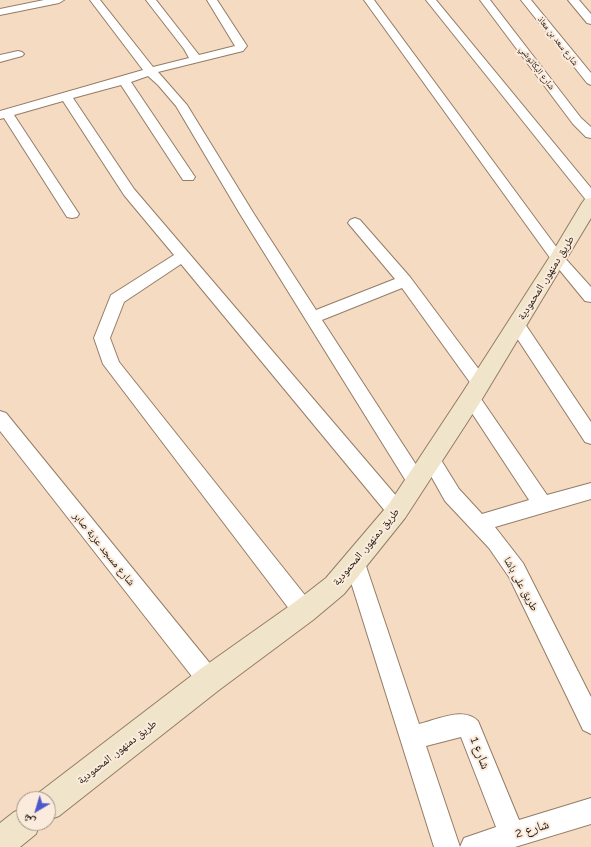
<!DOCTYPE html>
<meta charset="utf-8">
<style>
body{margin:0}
#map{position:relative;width:591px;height:847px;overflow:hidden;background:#f6dbc3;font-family:Raleway,"Noto Naskh Arabic",sans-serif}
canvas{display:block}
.north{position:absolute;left:16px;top:791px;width:40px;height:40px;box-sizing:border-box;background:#fbebdc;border:1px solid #a39589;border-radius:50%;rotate:218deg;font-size:11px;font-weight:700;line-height:16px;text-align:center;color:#1e150c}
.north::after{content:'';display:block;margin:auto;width:14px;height:18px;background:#4c58cd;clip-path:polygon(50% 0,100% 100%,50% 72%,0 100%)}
</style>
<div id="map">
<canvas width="591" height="847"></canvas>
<div class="north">ش</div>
</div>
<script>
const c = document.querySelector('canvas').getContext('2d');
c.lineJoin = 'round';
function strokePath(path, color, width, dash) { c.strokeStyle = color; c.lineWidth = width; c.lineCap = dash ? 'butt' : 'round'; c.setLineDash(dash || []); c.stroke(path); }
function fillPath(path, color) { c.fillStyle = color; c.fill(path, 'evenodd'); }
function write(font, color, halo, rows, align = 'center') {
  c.font = font + ' Raleway,"Noto Naskh Arabic",sans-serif'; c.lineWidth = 4; c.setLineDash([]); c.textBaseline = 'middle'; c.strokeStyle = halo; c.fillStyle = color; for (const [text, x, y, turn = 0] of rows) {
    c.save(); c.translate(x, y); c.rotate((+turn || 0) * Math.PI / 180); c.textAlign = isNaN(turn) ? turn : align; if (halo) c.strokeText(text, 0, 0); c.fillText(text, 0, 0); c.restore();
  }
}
const street = new Path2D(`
 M44 0H64L59 3 0 15V9Z
 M90 0H100L153 67 189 58 184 49 146 0H156L199 55 235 46 207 0H217L247 46 243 51 158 72 187 105 254 214 316 310 395 279 348 223 350 220 355 218 360 220 410 277 489 383 486 388 480 390 474 388 402 288 322 320 426 480 423 486 416 488 409 486 240 214 176 106 158 85 148 76 131 82 195 177 193 180H183L121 85 73 98 134 189 404 505 407 511 404 517 397 519 390 517 181 264 124 302 110 338 119 362 312 604 315 611 312 618 304 621 296 618 103 364 94 338 111 295 174 255 124 195 63 101 14 115 79 214 77 217 72 218 67 217 4 118 0 119V111L143 70Z
 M364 0H374L563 256 591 287V302L585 301 553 262Z
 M426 0H436L591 188V201L586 200Z
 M480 0H490L581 118 591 127V138L586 137 573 124Z
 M521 0H531L591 73V85L587 83Z
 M568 0H579L591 14V24L587 23Z
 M18 51 22 52 24 54 22 56 0 62V55Z
 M517 319 523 321 591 422V444L585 442 511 329 509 325 511 321Z
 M471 391 477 393 547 495 591 483V499L495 527 523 563 591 697V734L583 730 509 577 489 548 445 501 422 460 424 455 431 452 438 455 459 489 482 514 529 500 462 398 465 393Z
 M0 411 6 413 217 672 220 680 217 688 209 691 201 688 0 431Z
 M355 554 362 556 365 563 419 724C436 720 463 706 478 721L519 820 591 798V824L515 847H460L464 838 496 827 461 737 426 746 460 847H434L345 563 348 556Z`);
const secondary = new Path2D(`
 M591 198V218L479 404 405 518 344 594 313 620 219 690 59 816 48 820V799H35L37 794 199 670 295 602 326 578 389 504 463 392 549 258 582 203 585 199Z
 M24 808V823H40L36 834 20 847H0V823L14 812Z`);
strokePath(street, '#947c65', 2);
strokePath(secondary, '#947c65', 2);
fillPath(street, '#fff');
fillPath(secondary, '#f0e5cb');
write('9px', '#1e150c', '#fbebdc', [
 ["شارع سعد بن معاذ",558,41,52],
 ["شارع البكاتوشي",537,68,53]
]);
write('11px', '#1e150c', '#fbebdc', [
 ["طريق دمنهور, المحمودية",546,278,-58],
 ["طريق دمنهور, المحمودية",366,547,-50],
 ["شارع مسجد عزبة صابر",104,549,51],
 ["طريق على باشا",521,584,61],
 ["طريق دمنهور, المحمودية",117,752,-38]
]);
write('13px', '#1e150c', '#fbebdc', [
 ["شارع 1",480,753,69],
 ["شارع 2",532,829,-17]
]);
</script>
